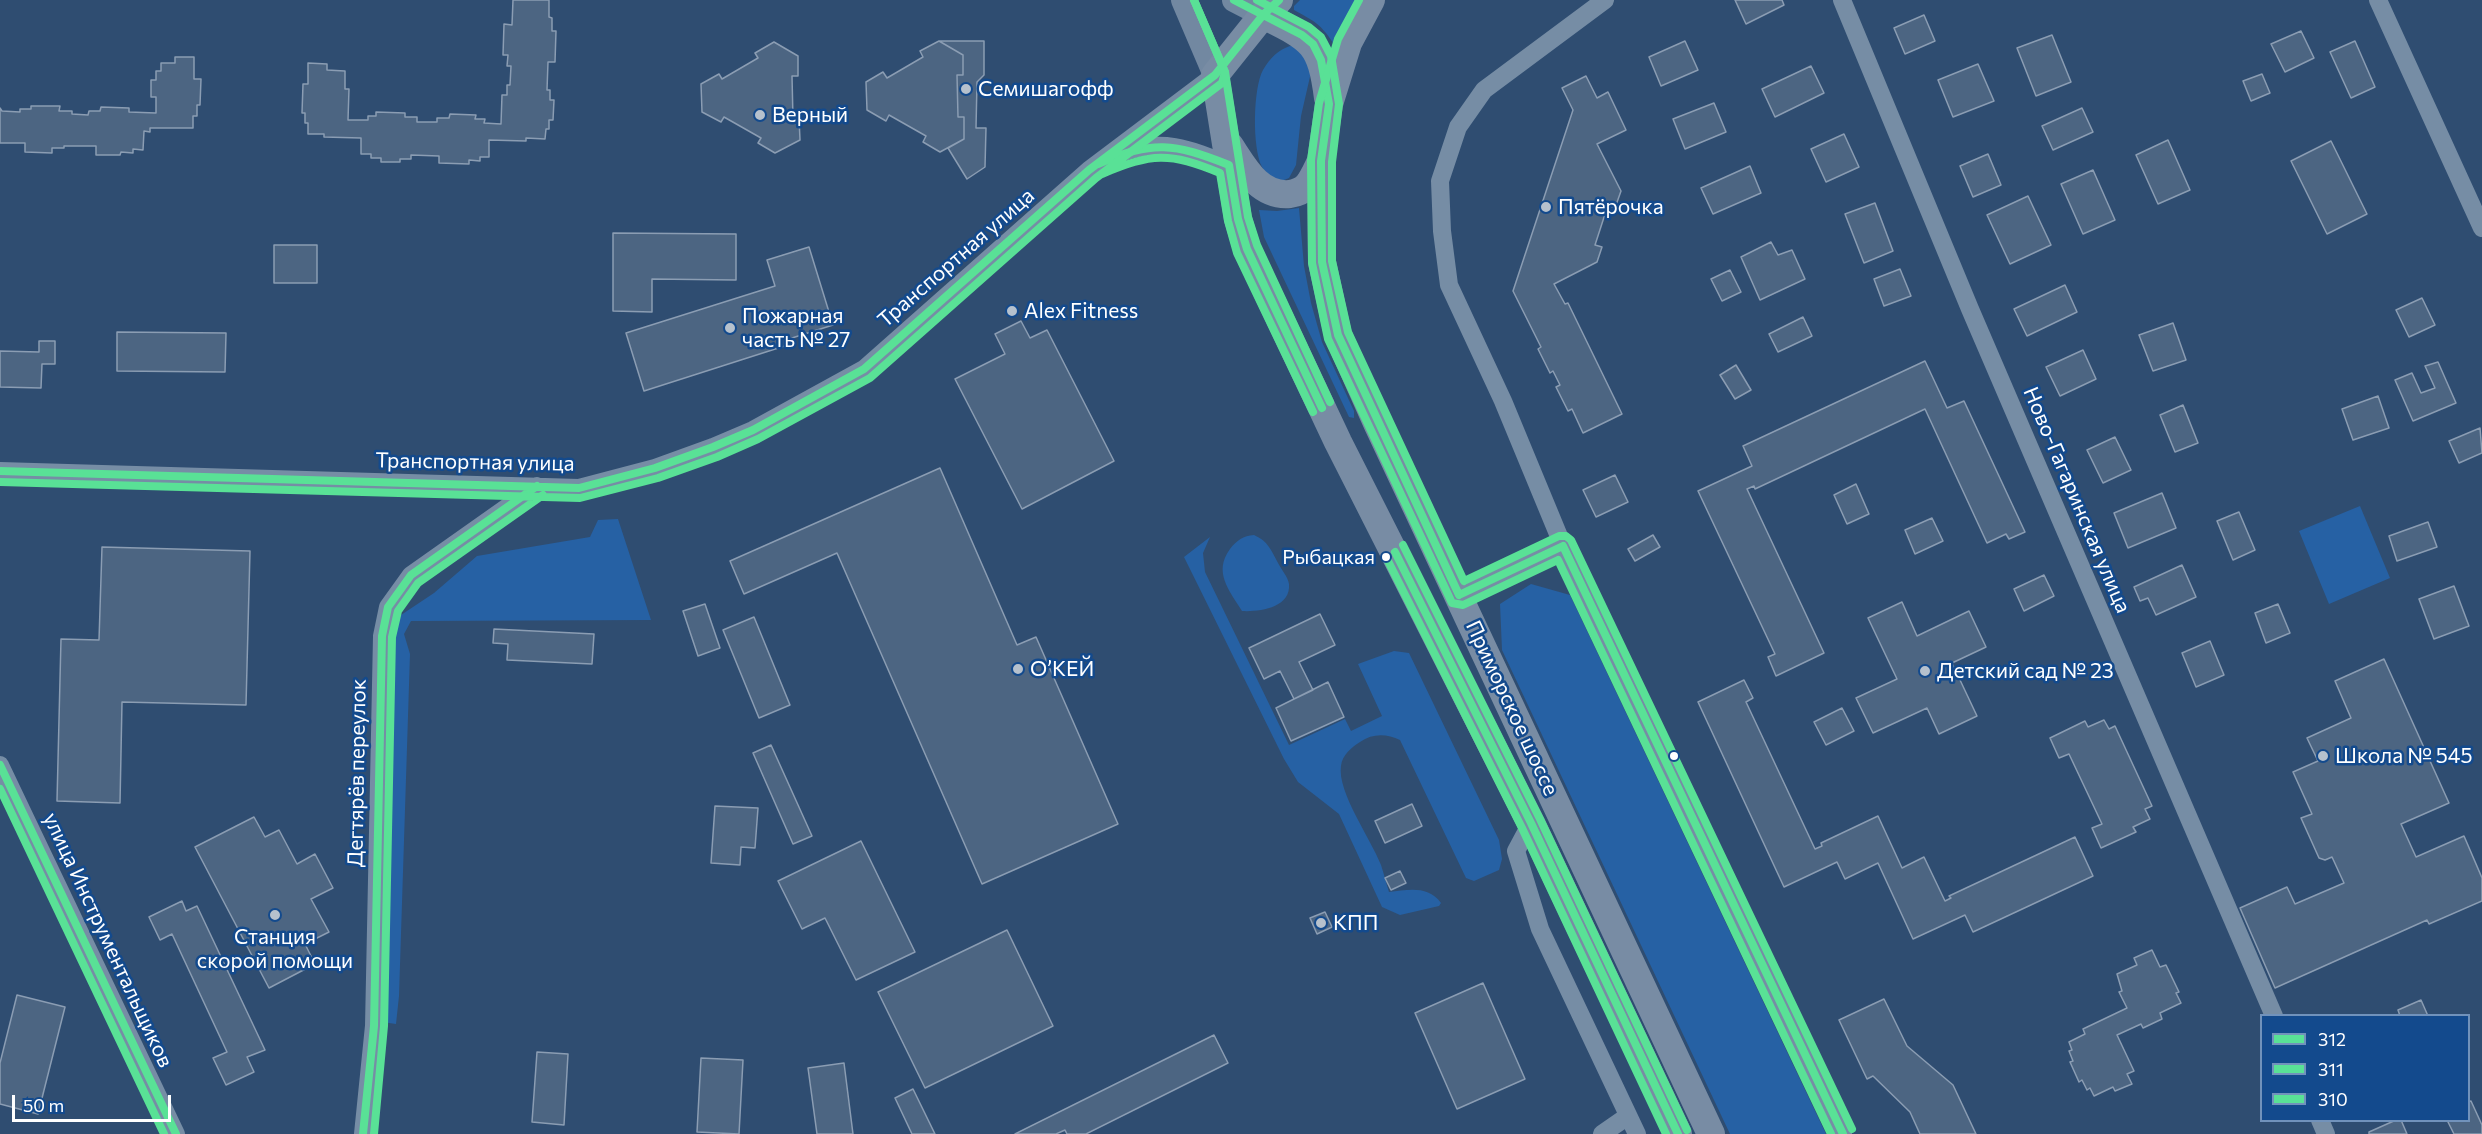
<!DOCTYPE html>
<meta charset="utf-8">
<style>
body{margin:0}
#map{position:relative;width:2482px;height:1134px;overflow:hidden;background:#2f4d71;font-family:Commissioner,sans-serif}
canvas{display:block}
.legend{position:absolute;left:2260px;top:1014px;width:210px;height:108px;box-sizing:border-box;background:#134a8d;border:2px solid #7192bb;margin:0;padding:8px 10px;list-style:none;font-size:18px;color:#fff}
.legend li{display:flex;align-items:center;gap:12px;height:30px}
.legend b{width:30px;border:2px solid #7192bb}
.scale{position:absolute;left:12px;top:1095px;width:159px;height:27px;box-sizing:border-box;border:3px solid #fff;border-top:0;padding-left:8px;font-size:18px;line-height:21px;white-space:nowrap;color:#fff;-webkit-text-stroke:4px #134a8d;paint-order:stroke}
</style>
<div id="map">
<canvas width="2482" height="1134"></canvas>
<ul class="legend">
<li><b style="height:8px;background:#59e196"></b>312</li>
<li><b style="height:8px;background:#59e196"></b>311</li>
<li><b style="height:8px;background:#59e196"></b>310</li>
</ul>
<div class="scale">50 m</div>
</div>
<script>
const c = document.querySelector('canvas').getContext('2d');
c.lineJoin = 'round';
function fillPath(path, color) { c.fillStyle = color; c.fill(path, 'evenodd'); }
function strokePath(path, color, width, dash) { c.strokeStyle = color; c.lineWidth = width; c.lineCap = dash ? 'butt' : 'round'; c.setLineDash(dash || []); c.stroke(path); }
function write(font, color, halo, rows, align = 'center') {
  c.font = font + ' Commissioner,sans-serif'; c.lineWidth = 5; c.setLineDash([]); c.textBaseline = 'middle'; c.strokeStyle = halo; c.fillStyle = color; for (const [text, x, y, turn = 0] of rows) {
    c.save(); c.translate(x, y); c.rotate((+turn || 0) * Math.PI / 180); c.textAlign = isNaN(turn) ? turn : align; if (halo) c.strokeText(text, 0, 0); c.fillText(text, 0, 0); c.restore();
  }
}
fillPath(new Path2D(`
 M1300 0H1356L1333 43C1321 24 1314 21 1294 10V6Z
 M1290 46H1299L1312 68 1301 116 1296 165 1289 178 1279 182C1274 178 1265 173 1262 167 1252 148 1253 88 1263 70 1270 58 1278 50 1290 46Z
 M1299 208 1304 266 1311 303 1322 342 1354 411V418L1349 417 1264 237 1259 210 1277 211Z
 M2360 506 2390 578 2329 604 2299 531Z
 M618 519 651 620 411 621 404 634 410 654 399 996 396 1024 375 1021 385 635 392 621 434 593 477 556 590 537 598 520Z
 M1254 535C1268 541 1271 550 1278 563 1281 569 1288 577 1289 584 1291 608 1259 612 1242 611 1229 590 1213 572 1230 549 1237 540 1243 536 1254 535Z
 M1210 537 1203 553 1205 572 1289 745 1345 719 1351 731 1382 716 1358 664 1394 651 1409 653 1499 840 1502 859 1499 870 1474 881 1466 878 1400 740C1387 734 1373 733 1360 742 1352 747 1342 755 1341 766 1337 792 1371 839 1381 865 1384 874 1386 883 1389 892 1408 890 1428 885 1441 903L1439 906 1400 915 1382 907 1339 814 1298 782 1284 759 1184 557Z
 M1531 584 1570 595 1826 1134H1730L1502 650 1500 604Z`), '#2661a4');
const building = new Path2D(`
 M513 0H549V17L552 18V31H556L555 62H548L547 90H550V100H554L553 120H549V129H546L545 139 526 138V141L489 140V157H480V161L469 160V164L439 163V156L411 155V159H400V162H381V158H371V154H361V138L324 137V134H308V123H305V113H302L303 84H308V63L327 64V70L345 71V89H349L348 120H368V116H376V112L405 113V117H417V122H437V118H449L450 114 476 115 475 119H485L484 123 501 124 502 95H507V85H510L511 66H507L508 55H503L504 24 512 25Z
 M1735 0H1782L1784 5 1746 24Z
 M1924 15 1935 41 1905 54 1894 28Z
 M2301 31 2314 58 2285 72 2271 44Z
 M2052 35 2071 82 2036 96 2017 48Z
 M939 41 963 55V75H957L958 117H964V139L940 152 923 142 926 136 889 115 886 121 867 110 866 82 883 72 887 78 923 57 920 51Z
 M939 41H984V75L977 82 976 128H986L985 167 967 179 948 148 964 139V117H958L957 75H963V55Z
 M1685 41 1698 70 1661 86 1649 57Z
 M2355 41 2375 87 2351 98 2330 52Z
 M774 42 798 56V76H792L793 119 799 118 800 140 775 153 758 143 761 138 724 117 721 122 702 112 701 84 719 74 722 79 758 58 755 53Z
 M175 57H194V79H201L200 105H197V116H193V128H150V132L144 131 143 150 133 149V153L121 152 120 155H96V146H64V148H52V153L25 152V143H0V108L2 111 20 112V109H31V106H60L59 111H72V114L88 115 89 111H100L101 107 129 108V112L156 113V97H151V80H156V71H161V63H175Z
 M1978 64 1994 101 1953 117 1938 80Z
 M1811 66 1824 93 1775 117 1762 89Z
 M2262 74 2270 93 2251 101 2243 81Z
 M1586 76 1597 98 1608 92 1626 130 1597 144 1621 191 1615 208 1608 205 1595 245 1602 247 1597 262 1554 284 1565 304 1568 303 1622 414 1583 433 1572 409 1568 411 1556 387 1560 385 1553 371 1550 373 1538 349 1541 347 1513 291 1573 110 1562 88Z
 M1714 103 1726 132 1685 149 1673 119Z
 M2082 108 2093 132 2053 150 2042 126Z
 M1844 134 1859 167 1826 182 1811 149Z
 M2168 140 2190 190 2158 204 2136 155Z
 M2331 141 2367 214 2327 234 2291 161Z
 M1988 154 2001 185 1973 197 1960 166Z
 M1750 166 1761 193 1713 214 1701 188Z
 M2093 170 2115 220 2083 234 2061 184Z
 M2028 196 2051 245 2010 264 1987 215Z
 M1875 203 1893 251 1864 263 1845 214Z
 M613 233 736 234V280L652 279V312L613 311Z
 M1771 242 1778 255 1792 250 1805 279 1760 300 1741 257Z
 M274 245H317V283H274Z
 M809 247 833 325 792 338 794 343 644 391 626 333 775 286 767 260Z
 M1900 269 1911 296 1884 306 1874 279Z
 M1730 270 1741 292 1722 301 1711 279Z
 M2065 285 2077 312 2027 336 2014 309Z
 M2422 298 2435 325 2409 337 2396 310Z
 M1803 317 1812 336 1778 352 1769 334Z
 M1021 321 1030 338 1047 330 1114 461 1022 509 955 379 1005 354 995 334Z
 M2173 323 2186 360 2153 371 2139 335Z
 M117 332 226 333 225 372 117 371Z
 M39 341H55V364H42L41 388 0 387V351L39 352Z
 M2083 350 2096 379 2060 396 2046 367Z
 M1925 361 1947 408 1964 401 2025 532 2009 539 2006 534 1987 543 1925 409 1755 489 1754 486 1747 489 1824 653 1776 676 1768 657 1775 654 1698 491 1752 466 1743 446Z
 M2438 362 2456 403 2413 421 2395 380 2412 373 2421 393 2435 388 2425 366Z
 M1736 365 1751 390 1735 399 1720 375Z
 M2378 396 2389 428 2353 440 2342 409Z
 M2183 405 2198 443 2175 452 2160 415Z
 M2480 428 2482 453 2459 463 2449 441Z
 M2115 437 2131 470 2103 483 2087 450Z
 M940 468 1017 645 1036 637 1118 824 982 884 837 553 744 594 730 561Z
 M1615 475 1628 502 1596 517 1583 490Z
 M1856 484 1869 514 1847 524 1834 495Z
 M2162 493 2176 528 2128 548 2114 513Z
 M2239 512 2255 550 2233 560 2217 521Z
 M1932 518 1943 541 1915 554 1905 530Z
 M2428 522 2437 547 2397 561 2389 536Z
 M1653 535 1660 547 1635 561 1628 549Z
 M102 547 250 551 246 705 122 702 120 803 57 801 61 639 99 640Z
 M2182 565 2196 597 2156 615 2148 598 2140 601 2134 587Z
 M2044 575 2054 596 2024 611 2014 589Z
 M2454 586 2469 626 2434 639 2419 599Z
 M1902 602 1917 636 1969 611 1986 647 1952 663 1977 716 1939 734 1927 708 1873 733 1856 698 1897 679 1868 618Z
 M705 604 720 648 698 656 683 611Z
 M2278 604 2290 633 2266 643 2255 613Z
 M1320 614 1335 645 1299 662 1313 690 1294 699 1280 671 1264 679 1249 648Z
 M754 617 790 705 759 718 723 630Z
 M494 629 594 634 592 664 507 660 508 644 493 643Z
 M2210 641 2224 675 2196 687 2182 653Z
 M2384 659 2449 803 2401 824 2416 857 2464 836 2482 878V901L2429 924 2427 920 2275 988 2240 908 2287 887 2295 904 2344 883 2332 857 2325 860 2319 858 2301 818 2312 814 2293 772 2318 761 2307 738 2351 718 2335 681Z
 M1744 680 1753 698 1746 702 1815 849 1822 846 1821 843 1878 816 1902 868 1924 857 1945 901 1951 898 1949 896 2075 837 2093 876 1973 932 1965 915 1913 939 1878 863 1845 879 1837 862 1784 887 1698 702Z
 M1328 682 1344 717 1291 741 1276 708Z
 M1842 708 1854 731 1826 745 1814 722Z
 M2104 720 2109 729 2115 726 2152 806 2145 809 2150 819 2133 827 2136 832 2101 848 2092 828 2102 824 2069 754 2059 758 2050 738 2085 721 2088 727Z
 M771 745 812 836 793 844 753 753Z
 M1412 804 1422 826 1385 843 1375 821Z
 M715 806 758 808 755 848 741 847 740 865 711 863Z
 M254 817 265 837 279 830 297 864 315 854 333 888 311 899 329 932 305 944 315 964 269 988 195 847Z
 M861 841 915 952 856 980 825 918 802 929 778 881Z
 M1400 871 1406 883 1391 890 1385 878Z
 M182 901 186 911 197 906 265 1050 247 1057 254 1072 226 1085 213 1058 227 1052 172 934 160 940 149 917Z
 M1325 912 1332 927 1317 934 1310 918Z
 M1007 930 1053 1026 925 1088 878 992Z
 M2152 950 2160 967 2166 965 2179 992 2176 993 2181 1003 2160 1013 2162 1019 2143 1028 2141 1024 2117 1035 2134 1071 2127 1074 2132 1084 2115 1091 2113 1087 2094 1096 2090 1088 2087 1090 2082 1080 2079 1082 2070 1062 2073 1061 2069 1051 2072 1050 2069 1042 2085 1034 2083 1029 2127 1008 2119 992 2122 991 2117 974 2137 965 2134 958Z
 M1483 983 1525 1079 1457 1109 1415 1013Z
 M17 995 65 1007 38 1114 0 1104V1063Z
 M1884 999 1907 1046 1953 1085 1976 1134H1920L1910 1112 1873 1076 1867 1079 1839 1020Z
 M2421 1000 2428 1016H2400L2398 1010Z
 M1214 1035 1228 1063 1086 1134H1067L1065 1130 1056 1134H1015Z
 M537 1052 568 1054 564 1125 532 1122Z
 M701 1058 743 1060 739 1134 697 1132Z
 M844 1063 853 1134H817L808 1068Z
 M913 1089 935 1134H912L895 1098Z
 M2471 1101 2482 1125V1134H2454L2447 1120H2468V1102Z
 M2396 1120H2401L2407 1134H2369V1132Z`);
fillPath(building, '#4c6582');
strokePath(building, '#8b9db3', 1.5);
strokePath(new Path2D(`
 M1605 0 1484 90 1458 127 1440 181 1442 231 1449 285 1503 401 1563 546 1843 1134
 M1842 0 1970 309 2274 1016
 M2378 0 2482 228
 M1119 154C1160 137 1190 149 1229 165
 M0 471 579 488 655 468 713 447 753 430 864 369 1089 170 1215 75
 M1459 595 1563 546
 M0 765 176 1134
 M1531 823 1516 851 1540 929 1637 1134
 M2320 1120 2326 1134
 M363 1134 374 1026 382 636 388 607 411 575 537 486
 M1602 1134 1628 1116`), '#768da5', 18);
strokePath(new Path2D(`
 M1183 0 1215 75
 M1234 0 1263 15`), '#7288a1', 24);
strokePath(new Path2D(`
 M1279 0 1263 15 1215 75 1238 219 1247 249 1338 442 1531 823 1678 1134
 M1371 0 1348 43 1329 104 1321 161 1322 262 1338 335 1377 423 1711 1134
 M1263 15C1311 39 1321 42 1328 98
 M1230 146C1244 167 1259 197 1290 194 1296 193 1302 191 1307 186 1313 179 1317 169 1321 161`), '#788ca4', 28);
strokePath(new Path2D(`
 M1234 0 1302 35 1313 44 1321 60 1329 104 1321 161 1322 262 1338 335 1459 595 1563 546 1843 1134
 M1098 164C1154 140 1173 143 1229 165L1238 219 1247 249 1322 408
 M0 471 579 488 655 468 713 447 753 430 864 369 1089 170 1215 75 1263 15 1279 0
 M1395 552 1531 823 1678 1134
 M0 765 176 1134
 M363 1134 374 1026 382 636 388 607 411 575 537 486`), '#59e196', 8);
strokePath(new Path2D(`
 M1359 0 1338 39 1319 103 1311 160 1312 263 1328 339 1452 603 1463 605 1558 560 1831 1134
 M1102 174C1152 153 1169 152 1220 173L1228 221 1237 253 1313 412
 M0 482 580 498 658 478 717 457 758 439 870 378 1096 178 1222 83 1225 72 1194 0
 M1386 557 1522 828 1666 1134
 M0 789 164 1134
 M374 1134 384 1026 392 637 398 611 418 583 543 495`), '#59e196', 8);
strokePath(new Path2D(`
 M1194 0 1225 72 1248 217 1257 245 1330 402
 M1257 0 1309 27 1321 37 1331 56 1339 104 1332 162V261L1348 332 1464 581 1559 536H1566L1571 540 1852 1129
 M1403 545 1540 819 1687 1130`), '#59e196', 8);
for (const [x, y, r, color] of [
 [966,89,6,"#b6c1cd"],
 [760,115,6,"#b6c1cd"],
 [1546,207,6,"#b6c1cd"],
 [1012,311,6,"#b6c1cd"],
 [730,328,6,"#b6c1cd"],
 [1386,557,5,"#fff"],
 [1018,669,6,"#b6c1cd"],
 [1925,671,6,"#b6c1cd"],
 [1674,756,5,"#fff"],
 [2323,756,6,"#b6c1cd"],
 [275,915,6,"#b6c1cd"],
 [1321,923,6,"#b6c1cd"]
]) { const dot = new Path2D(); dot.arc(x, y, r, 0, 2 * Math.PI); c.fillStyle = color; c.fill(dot); strokePath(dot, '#134a8d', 2); }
write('20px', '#fff', '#134a8d', [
 ["Рыбацкая",1375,557]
], 'right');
write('21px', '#fff', '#134a8d', [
 ["Семишагофф",978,89],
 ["Верный",772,115],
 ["Пятёрочка",1558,207],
 ["Alex Fitness",1024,311],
 ["Пожарная",742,316],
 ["часть № 27",742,340],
 ["О’КЕЙ",1030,669],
 ["Детский сад № 23",1937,671],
 ["Школа № 545",2335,756],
 ["КПП",1333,923],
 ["Станция",275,937,"center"],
 ["скорой помощи",275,961,"center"]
], 'left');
write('21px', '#fff', '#134a8d', [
 ["Транспортная улица",956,258,-41],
 ["Транспортная улица",475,462,1],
 ["Ново-Гагаринская улица",2077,500,67],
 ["Приморское шоссе",1512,708,65],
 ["Дегтярёв переулок",357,773,-89],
 ["улица Инструментальщиков",108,940,65]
]);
</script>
